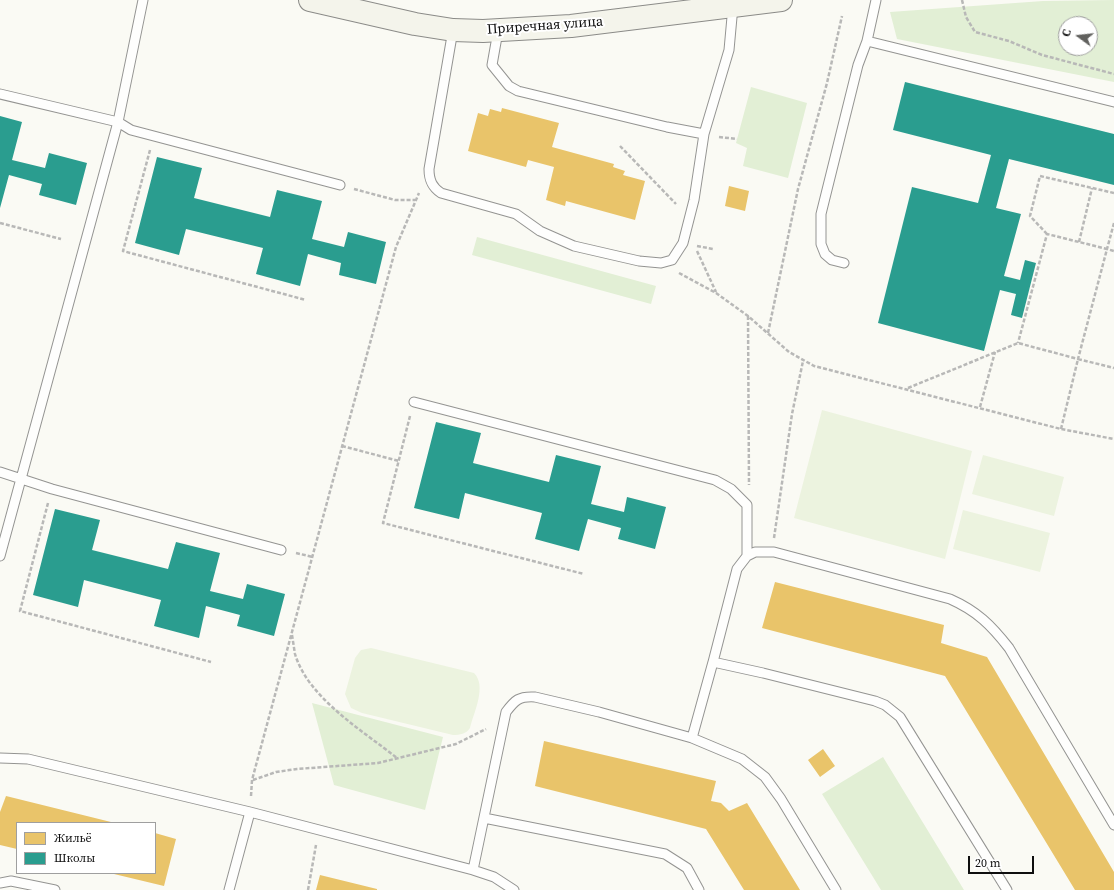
<!DOCTYPE html>
<meta charset="utf-8">
<style>
body{margin:0}
#map{position:relative;width:1114px;height:890px;overflow:hidden;background:#fafaf4;font-family:"Source Serif 4",serif}
canvas{display:block}
.legend{position:absolute;left:16px;top:822px;width:140px;height:52px;box-sizing:border-box;background:#fff;border:1px solid #9f9f9f;margin:0;padding:5px 7px;list-style:none;font-size:12px;color:#0e0e0e}
.legend li{display:flex;align-items:center;gap:8px;height:20px}
.legend b{width:20px;border:1px solid #9f9f9f}
.north{position:absolute;left:1058px;top:16px;width:40px;height:40px;box-sizing:border-box;background:#fff;border:1px solid #9f9f9f;border-radius:50%;rotate:285deg;font-size:11px;font-weight:700;line-height:16px;text-align:center;color:#0e0e0e}
.north::after{content:'';display:block;margin:auto;width:14px;height:18px;background:#61615e;clip-path:polygon(50% 0,100% 100%,50% 72%,0 100%)}
.scale{position:absolute;left:968px;top:856px;width:66px;height:18px;box-sizing:border-box;border:2px solid #0e0e0e;border-top:0;padding-left:5px;font-size:12px;line-height:14px;white-space:nowrap;color:#0e0e0e;-webkit-text-stroke:3px #fff;paint-order:stroke}
</style>
<div id="map">
<canvas width="1114" height="890"></canvas>
<ul class="legend">
<li><b style="height:11px;background:#e9c46a"></b>Жильё</li>
<li><b style="height:11px;background:#2a9d8f"></b>Школы</li>
</ul>
<div class="north">С</div>
<div class="scale">20 m</div>
</div>
<script>
const c = document.querySelector('canvas').getContext('2d');
c.lineJoin = 'round';
function fillPath(path, color) { c.fillStyle = color; c.fill(path, 'evenodd'); }
function strokePath(path, color, width, dash) { c.strokeStyle = color; c.lineWidth = width; c.lineCap = dash ? 'butt' : 'round'; c.setLineDash(dash || []); c.stroke(path); }
function write(font, color, halo, rows, align = 'center') {
  c.font = font + ' "Source Serif 4",serif'; c.lineWidth = 4; c.setLineDash([]); c.textBaseline = 'middle'; c.strokeStyle = halo; c.fillStyle = color; for (const [text, x, y, turn = 0] of rows) {
    c.save(); c.translate(x, y); c.rotate((+turn || 0) * Math.PI / 180); c.textAlign = isNaN(turn) ? turn : align; if (halo) c.strokeText(text, 0, 0); c.fillText(text, 0, 0); c.restore();
  }
}
fillPath(new Path2D(`
 M1114 0V82L897 39 890 12 1043 1ZM1066 24H1090V48H1066Z
 M751 87 807 103 788 178 743 166 747 148 736 143Z
 M477 237 656 286 651 304 472 255Z
 M312 703 443 737 425 810 334 785Z
 M883 757 964 890H881L822 794Z`), '#e2efd5');
fillPath(new Path2D(`
 M822 410 972 451 945 559 794 518Z
 M983 455 1064 477 1054 516 972 494Z
 M963 510 1050 533 1040 572 953 549Z
 M371 648 474 673C487 686 474 712 470 728 466 734 460 735 453 735L362 713 351 708 345 694 355 658 361 650Z`), '#ecf3df');
fillPath(new Path2D(`
 M502 108 559 123 552 147 614 164 613 167 625 171 623 175 645 181 635 220 566 201 565 206 546 200 554 167 528 160 526 167 468 151 478 113 488 116 490 109 501 112Z
 M729 186 749 191 745 211 725 206Z
 M775 582 944 625 941 643 987 657 1114 872V890H1075L945 676 762 628Z
 M544 741 716 781 711 801 721 803 729 811 747 803 800 890H744L706 829 535 786Z
 M823 749 835 766 820 777 808 760Z
 M6 796 111 822V823H17V849L0 845V812Z
 M155 833 176 839 164 886 114 874 155 873Z
 M320 875 377 889V890H316Z`), '#e9c46a');
fillPath(new Path2D(`
 M905 82 1114 134V185L1009 159 996 208 1021 214 1004 276 1020 280 1025 260 1036 263 1022 318 1011 315 1016 294 1000 290 984 351 878 323 912 187 978 203 991 155 893 130Z
 M0 116 22 122 12 160 45 168 49 153 87 163 76 205 39 195 42 184 9 175 0 208Z
 M157 157 202 168 194 198 270 217 277 190 322 201 312 239 344 247 348 232 386 242 376 284 339 275 341 263 308 254 300 286 256 274 263 248 186 229 179 255 135 243Z
 M436 422 481 433 473 463 549 482 556 455 601 466 591 504 624 512 627 497 666 507 655 549 618 539 621 528 588 519 579 551 535 539 542 513 465 493 459 519 414 508Z
 M55 509 100 520 92 550 168 569 176 542 220 553 210 591 243 599 247 584 285 594 274 636 237 626 240 615 206 606 199 638 154 626 161 600 84 580 78 607 33 595Z`), '#2a9d8f');
const lane = new Path2D(`
 M453 30 429 169C429 180 432 187 441 193L516 214 540 231 574 246 639 261 661 263 672 260 683 243 694 200 704 134 729 50 733 6
 M498 31 492 65 509 86 518 91 667 127 704 134
 M867 41 1114 102
 M0 94 118 122 131 130 340 185
 M844 263 832 260 825 254 821 244V214L858 65 867 41 876 0
 M414 402 715 480 731 489 747 505V556
 M0 472 52 489 281 550
 M0 556 118 122 143 0
 M692 738 713 662
 M0 758 28 759 250 812 473 870 506 712C515 700 519 696 535 697L599 712 692 738 742 759 765 777 781 799 836 890
 M484 818 665 854 687 868 699 890
 M473 870 494 877 514 890
 M0 883 11 881 55 890
 M229 890 250 812
 M1007 890 900 717 885 705 875 701 763 673 713 662 737 569 747 556 755 552H774L950 599C977 611 991 625 1009 648L1114 825`);
const secondary = new Path2D(`
 M310 0 415 24 453 30 483 31 571 26 781 0`);
strokePath(lane, '#949492', 11);
strokePath(secondary, '#8b8b88', 24);
strokePath(new Path2D(`
 M962 0 966 17 975 32 1009 41 1042 55 1114 74
 M719 137 737 139
 M620 146 676 204
 M150 150 123 251 306 300
 M354 189 395 200H415
 M0 223 61 239
 M1114 223 1107 249 1114 251
 M1047 234 1030 216 1040 176 1114 193
 M1079 242 1092 188
 M697 246 713 249
 M697 251 716 292
 M679 273 716 293 748 316 789 352 814 366 1061 429 1114 439
 M748 316 749 485
 M768 333 798 189 827 83 842 16
 M908 388 1018 343 1078 359 1107 249 1047 234 1018 343
 M980 407 995 352
 M410 416 383 523 584 574
 M1061 429 1078 359 1114 368
 M342 446 399 461
 M48 503 20 611 211 662
 M774 538 792 414 803 361
 M296 553 313 557
 M292 635C293 641 294 648 295 654 308 698 363 731 397 758
 M253 780 276 772 297 769 378 763 456 744 486 729
 M251 796 252 780 396 247 419 193
 M308 890 316 845`), '#b8b8b7', 2.5, [4, 2]);
strokePath(lane, '#fefefd', 9);
strokePath(secondary, '#f4f4eb', 22);
write('14px', '#0e0e0e', '#fff', [
 ["Приречная улица",545,26,-4]
]);
</script>
